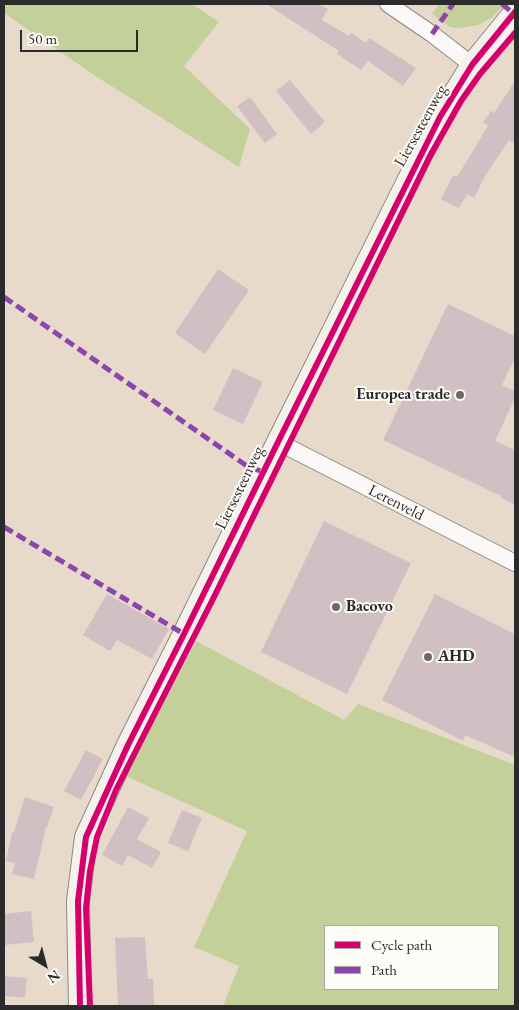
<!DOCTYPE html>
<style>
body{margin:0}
#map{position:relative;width:519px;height:1010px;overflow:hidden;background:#e7dacb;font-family:"EB Garamond",serif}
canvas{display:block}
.frame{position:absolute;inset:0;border:5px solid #2b2b2b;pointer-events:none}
.legend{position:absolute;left:324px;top:925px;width:175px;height:65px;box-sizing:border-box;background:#fdfcf7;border:1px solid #a9a8a5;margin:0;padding:6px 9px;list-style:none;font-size:15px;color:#2b2b2b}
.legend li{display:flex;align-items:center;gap:10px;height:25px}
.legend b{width:25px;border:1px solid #a9a8a5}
.north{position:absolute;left:20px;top:940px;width:50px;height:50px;-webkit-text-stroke:4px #fdfcf7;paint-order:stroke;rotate:143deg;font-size:14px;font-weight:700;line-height:20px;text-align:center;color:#2b2b2b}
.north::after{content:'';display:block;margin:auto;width:18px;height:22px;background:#2b2b2b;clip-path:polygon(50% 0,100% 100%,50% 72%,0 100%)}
.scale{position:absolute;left:20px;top:30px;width:118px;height:22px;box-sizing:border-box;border:2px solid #2b2b2b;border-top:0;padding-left:6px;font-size:15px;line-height:18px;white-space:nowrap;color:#2b2b2b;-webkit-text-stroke:4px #fdfcf7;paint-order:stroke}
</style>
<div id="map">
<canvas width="519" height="1010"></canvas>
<div class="frame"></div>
<ul class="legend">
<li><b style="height:6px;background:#d6006c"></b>Cycle path</li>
<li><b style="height:6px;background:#8e44ad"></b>Path</li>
</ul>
<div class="north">N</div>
<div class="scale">50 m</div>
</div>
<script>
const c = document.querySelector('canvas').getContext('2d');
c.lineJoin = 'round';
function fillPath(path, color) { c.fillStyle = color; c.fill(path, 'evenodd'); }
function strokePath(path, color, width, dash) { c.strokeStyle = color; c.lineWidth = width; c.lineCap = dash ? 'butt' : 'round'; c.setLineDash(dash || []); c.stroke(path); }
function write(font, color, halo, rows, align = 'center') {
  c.font = font + ' "EB Garamond",serif'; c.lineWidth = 4; c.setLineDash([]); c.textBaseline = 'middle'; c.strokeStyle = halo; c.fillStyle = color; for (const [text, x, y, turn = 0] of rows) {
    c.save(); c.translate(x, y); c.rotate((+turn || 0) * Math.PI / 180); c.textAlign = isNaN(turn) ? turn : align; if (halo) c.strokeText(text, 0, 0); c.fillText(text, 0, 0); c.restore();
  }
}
fillPath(new Path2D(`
 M4 4H192L219 22 184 66 250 129 239 167 94 75 4 13Z
 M439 4H505L491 18 478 25 459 28 450 27 432 14Z
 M196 641 344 720 358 704 515 765V1006H223L239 966 194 947 247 831 126 776ZM325 926H498V989H325Z`), '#c4d099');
fillPath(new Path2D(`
 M266 4H319L328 9 322 20 349 36 351 33 366 43 369 38 416 68 403 86 368 61 361 70 337 54 339 51Z
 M290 80 325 122 311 134 276 91Z
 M515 81V144L509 140 485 176 474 198 467 194 459 208 441 199 453 175 457 177 488 126 483 122 491 111 494 113Z
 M250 97 277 134 265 143 237 106Z
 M218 269 249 290 205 354 175 333Z
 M448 304 515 336V358L502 385 515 391V398L495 441 515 450V505L500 497 501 496 383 440Z
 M233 368 263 382 243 424 213 410Z
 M324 521 411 563 347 694 261 652Z
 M107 594 169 629 152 659 117 640 110 651 83 635Z
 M435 594 515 634V757L465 735 463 741 382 700Z
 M86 750 103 759 81 800 64 791Z
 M25 797 54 807 47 827H46L34 879 12 874 15 863 6 861 12 832H14Z
 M128 807 149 818 137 839 161 852 152 868 128 855 122 866 102 855Z
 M182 810 202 818 188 851 168 843Z
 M31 911 34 942 4 945V914Z
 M145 937 148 979H153L154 1006H118L115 938Z
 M4 976 27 978 25 998 4 996Z`), '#d0c0c3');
const street = new Path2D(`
 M388 4 432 34 472 65
 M278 442 515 563`);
const secondary = new Path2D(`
 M80 1006 78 901 86 837 128 745 184 634 278 442 440 117 472 65 515 12`);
strokePath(street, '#8e8881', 18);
strokePath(secondary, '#8e8881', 24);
strokePath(street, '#fbf9f7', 16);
strokePath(secondary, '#f5f1ec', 22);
strokePath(new Path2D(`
 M502 4 514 14
 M432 34 453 4
 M4 297 247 466 263 472
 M4 527 184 634`), '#8e44ad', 5, [10, 5]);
strokePath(new Path2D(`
 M80 1006 78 901 86 837 128 745 184 634 278 442 440 117 472 65 515 12
 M90 1006 86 908 90 871 97 837 116 790 213 599 430 156 461 101 480 74 515 33`), '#d6006c', 6);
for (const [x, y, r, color] of [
 [460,395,5,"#6d6863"],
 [336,607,5,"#6d6863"],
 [428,657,5,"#6d6863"]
]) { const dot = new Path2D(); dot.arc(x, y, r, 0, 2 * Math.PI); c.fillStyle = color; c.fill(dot); strokePath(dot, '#fdfcf7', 2); }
write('16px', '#2b2b2b', '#fdfcf7', [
 ["Liersesteenweg",421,126,-61],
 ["Liersesteenweg",240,488,-64],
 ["Lerenveld",396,503,27]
]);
write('bold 16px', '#2b2b2b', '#fdfcf7', [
 ["Europea trade",450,395,"right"],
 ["Bacovo",346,607],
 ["AHD",438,657]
], 'left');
</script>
